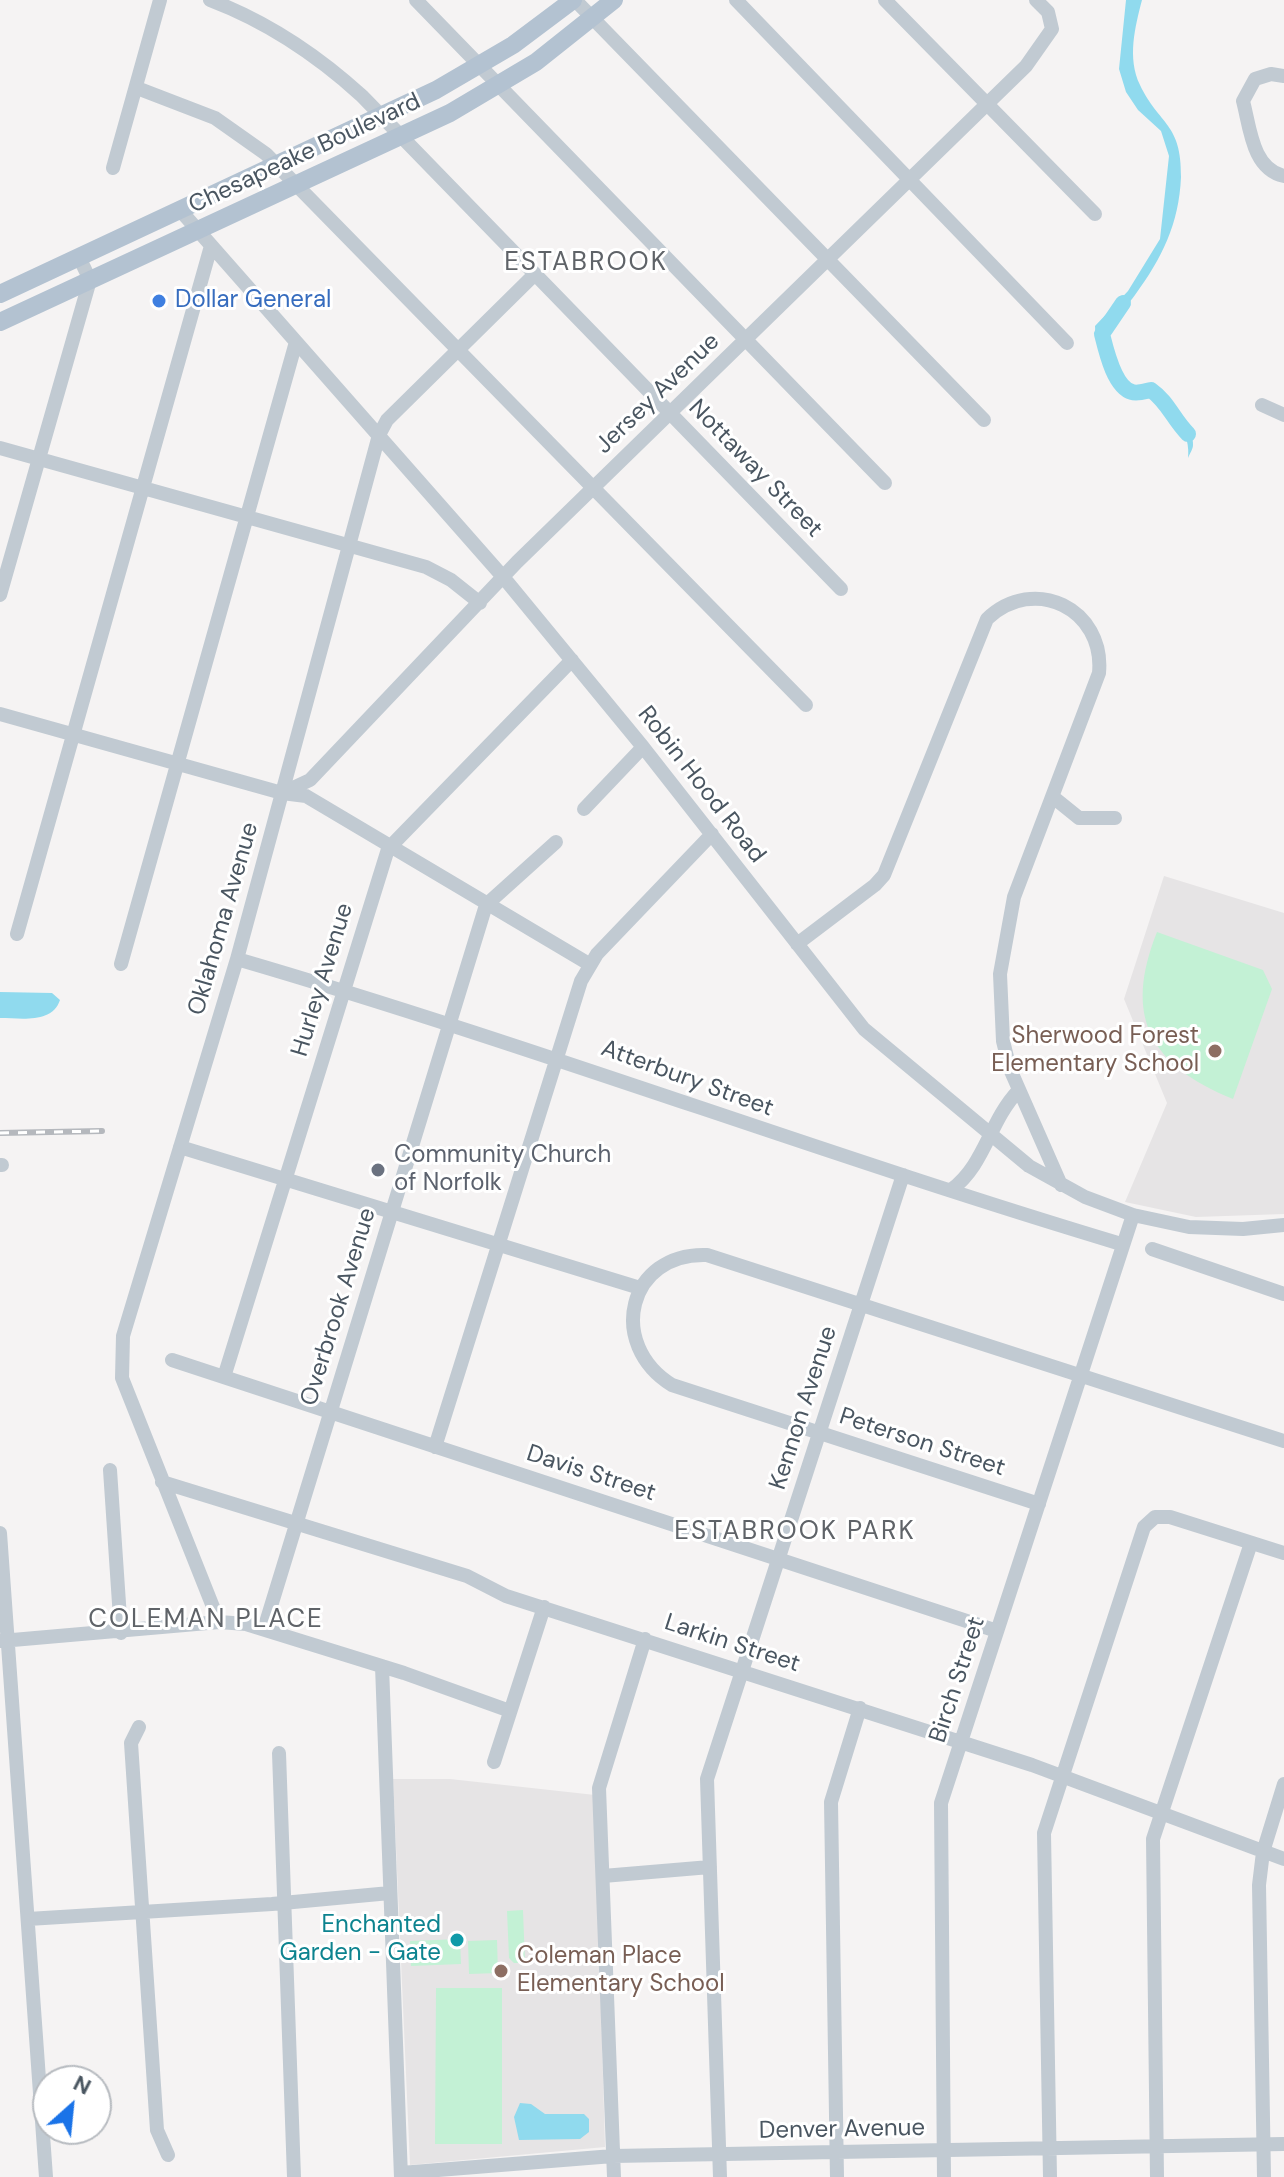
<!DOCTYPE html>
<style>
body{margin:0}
#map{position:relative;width:1284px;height:2177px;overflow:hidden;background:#f5f3f3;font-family:"DM Sans",sans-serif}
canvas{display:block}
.north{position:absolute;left:32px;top:2065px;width:80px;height:80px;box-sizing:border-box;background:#fff;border:2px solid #b7bbc0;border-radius:50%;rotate:27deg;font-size:22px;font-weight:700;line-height:32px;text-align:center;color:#4a5661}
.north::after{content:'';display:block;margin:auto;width:28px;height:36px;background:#1a73e8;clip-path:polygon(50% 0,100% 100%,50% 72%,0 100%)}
</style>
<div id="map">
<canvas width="1284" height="2177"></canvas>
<div class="north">N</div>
</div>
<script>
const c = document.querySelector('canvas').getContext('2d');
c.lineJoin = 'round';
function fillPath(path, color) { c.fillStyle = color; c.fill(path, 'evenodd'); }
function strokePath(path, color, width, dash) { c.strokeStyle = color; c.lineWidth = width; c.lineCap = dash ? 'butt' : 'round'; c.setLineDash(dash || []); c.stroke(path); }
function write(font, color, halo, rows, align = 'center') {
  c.font = font + ' "DM Sans",sans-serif'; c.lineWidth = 6; c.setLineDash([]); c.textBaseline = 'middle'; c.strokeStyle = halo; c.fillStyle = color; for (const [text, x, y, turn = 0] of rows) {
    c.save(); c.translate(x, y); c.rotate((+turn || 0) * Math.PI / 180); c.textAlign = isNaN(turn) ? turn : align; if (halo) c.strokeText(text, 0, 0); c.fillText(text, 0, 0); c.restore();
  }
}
fillPath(new Path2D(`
 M1164 876 1284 913V1214L1196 1217 1125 1202 1167 1103 1124 999Z
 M393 1779H450L595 1795 605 2147 410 2165Z`), '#e6e4e5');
fillPath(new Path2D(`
 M1157 932 1263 970 1272 989 1233 1099C1150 1065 1123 1017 1157 932Z
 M523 1910 525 1963H514L509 1958 507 1911Z
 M460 1939 461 1964 411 1966 410 1941Z
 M497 1940 498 1973 469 1974 468 1941Z
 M436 1988H502V2144H435Z`), '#c3f1d5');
fillPath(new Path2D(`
 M1126 0H1142C1135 27 1127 58 1140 85 1159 125 1182 123 1181 177 1179 224 1162 258 1135 295 1121 314 1108 322 1102 345L1132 393 1141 397 1156 390C1168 396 1195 431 1193 445 1193 449 1190 453 1188 458 1191 436 1175 407 1155 396L1135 399 1130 395C1115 377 1095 351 1095 326L1128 291 1160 239 1169 156 1161 131 1138 110 1126 92 1119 69Z
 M0 992 52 993 60 1000C52 1024 21 1018 0 1018Z
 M520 2103 531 2104 545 2114H584L589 2119V2132L580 2139 519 2140 514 2117Z`), '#90daee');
strokePath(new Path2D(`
 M1123 303 1102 334C1106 350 1114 387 1132 392 1137 394 1146 391 1151 390 1168 402 1173 419 1188 434`), '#90daee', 16);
strokePath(new Path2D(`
 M210 0C268 22 317 55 362 96L841 589
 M416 0 885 483
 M575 0 984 420
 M736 0 1067 343
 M885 0 1095 214
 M1284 76 1271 74 1255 79 1243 101C1250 127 1252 169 1284 176
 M137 88 215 118 266 154 806 705
 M113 168 160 0
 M180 210 504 578 643 747 864 1029 1029 1166 1085 1197 1133 1215 1189 1227 1243 1229 1284 1225
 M1262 405 1284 415
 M0 448 426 567 451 580 480 603
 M0 595 90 280 79 257
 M0 714 282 793 306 796 589 964
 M282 793 310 780 517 562 1026 66 1052 29 1048 12 1036 0
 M1053 797 1079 818H1115
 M584 809 643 747
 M17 934 211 246
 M797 944 875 885 884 875 987 619C1034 574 1105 609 1099 673L1014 897 1000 974 1003 1041 1010 1069 1061 1185
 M237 959C535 1046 824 1155 1121 1244
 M121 964 296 342
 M180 1147 640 1288
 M0 1165H2
 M951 1190C985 1165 989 1122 1018 1091
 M1152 1249 1284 1294
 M172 1360 997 1631
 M224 1377 388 849 572 660
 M435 1447 581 981 597 954 712 834
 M110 1470 121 1633
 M162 1482 467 1576 506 1596 1032 1765 1284 1859
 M1039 1504 672 1385C606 1344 628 1252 707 1255L1284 1441
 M0 1533 46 2177
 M219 1622 122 1378 123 1336 237 959 379 435 387 420 535 274
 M264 1629 486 905 556 842
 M1 1641 219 1622 246 1624 404 1673 510 1711
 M382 1666 401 2177
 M139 1727 131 1743 157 2130 168 2155
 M279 1753 294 2177
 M494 1762 544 1607
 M603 1876 710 1867
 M28 1919 272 1904 390 1893
 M401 2173 613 2156 1284 2144
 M614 2177 599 1788 645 1639
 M720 2177 707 1779 903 1175
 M837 2177 831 1802 860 1708
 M944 2177 941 1803 1133 1215
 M1050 2177 1044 1833 1144 1527 1155 1517H1170L1284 1553
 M1157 2177 1153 1839 1251 1543
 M1264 2177 1259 1885 1263 1852 1284 1784`), '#c1cad2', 14);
strokePath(new Path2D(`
 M0 294 436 90 513 45 573 0
 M0 322 450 113 536 62 614 0`), '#b3c2d1', 18);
const rail = new Path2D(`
 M0 1133 102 1131`);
strokePath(rail, '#b5b8bd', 6);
strokePath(rail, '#fff', 3, [9]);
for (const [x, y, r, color] of [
 [159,301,8,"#3f7fe0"],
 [1215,1051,8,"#8d6e63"],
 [378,1170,8,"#6b7280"],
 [457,1940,8,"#0f9aa8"],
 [501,1971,8,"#8d6e63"]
]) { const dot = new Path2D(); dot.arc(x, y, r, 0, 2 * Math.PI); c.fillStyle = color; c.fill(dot); strokePath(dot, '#fff', 3); }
write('24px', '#4a5661', '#fff', [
 ["Chesapeake Boulevard",305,154,-25],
 ["Jersey Avenue",658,394,-44],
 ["Nottaway Street",755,469,46],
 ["Robin Hood Road",701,785,52],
 ["Oklahoma Avenue",224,919,-74],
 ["Hurley Avenue",323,980,-73],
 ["Atterbury Street",687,1079,20],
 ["Overbrook Avenue",339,1307,-73],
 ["Kennon Avenue",804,1408,-72],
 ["Peterson Street",922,1443,18],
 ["Davis Street",591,1474,18],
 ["Larkin Street",732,1644,18],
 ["Birch Street",958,1680,-72],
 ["Denver Avenue",842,2130,-1]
]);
write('24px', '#366cbe', '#fff', [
 ["Dollar General",175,301]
], 'left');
write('24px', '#785e54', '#fff', [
 ["Sherwood Forest",1199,1037],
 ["Elementary School",1199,1065],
 ["Coleman Place",517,1957,"left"],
 ["Elementary School",517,1985,"left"]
], 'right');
write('24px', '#5b616d', '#fff', [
 ["Community Church",394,1156],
 ["of Norfolk",394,1184]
], 'left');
write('24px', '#0d838f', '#fff', [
 ["Enchanted",441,1926],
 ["Garden - Gate",441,1954]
], 'right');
c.letterSpacing = '2px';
write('26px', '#5f6368', '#fff', [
 ["ESTABROOK",586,263],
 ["ESTABROOK PARK",795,1532],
 ["COLEMAN PLACE",206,1620]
]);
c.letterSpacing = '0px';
</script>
